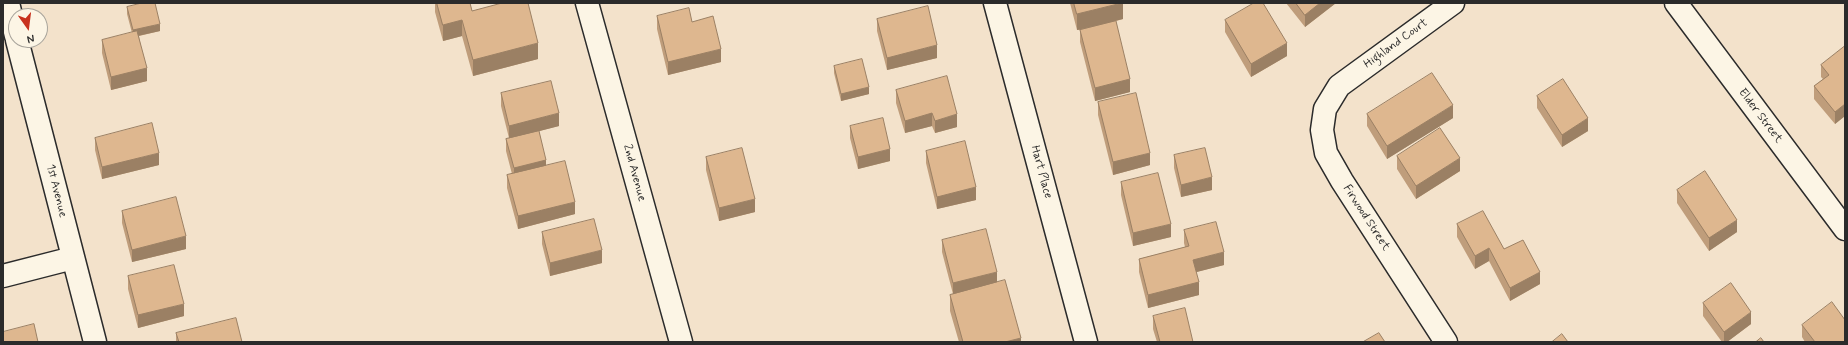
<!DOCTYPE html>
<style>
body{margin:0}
#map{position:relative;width:1848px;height:345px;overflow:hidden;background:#f3e2cb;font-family:Mynerve,sans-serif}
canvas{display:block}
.frame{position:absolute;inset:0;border:4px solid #2b2b2b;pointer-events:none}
.north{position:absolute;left:8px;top:8px;width:40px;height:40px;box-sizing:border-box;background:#fcf5e5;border:1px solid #a8a49b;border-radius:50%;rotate:166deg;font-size:11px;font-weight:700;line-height:16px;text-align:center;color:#2b2b2b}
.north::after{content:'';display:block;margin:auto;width:14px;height:18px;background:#c8321e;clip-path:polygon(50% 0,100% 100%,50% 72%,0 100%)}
</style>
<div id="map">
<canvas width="1848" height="345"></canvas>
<div class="frame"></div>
<div class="north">N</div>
</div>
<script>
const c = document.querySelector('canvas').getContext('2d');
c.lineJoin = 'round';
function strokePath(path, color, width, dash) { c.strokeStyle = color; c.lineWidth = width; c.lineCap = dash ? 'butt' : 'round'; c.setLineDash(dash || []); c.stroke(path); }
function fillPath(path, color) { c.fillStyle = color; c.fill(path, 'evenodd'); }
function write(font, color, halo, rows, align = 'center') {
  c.font = font + ' Mynerve,sans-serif'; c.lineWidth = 4; c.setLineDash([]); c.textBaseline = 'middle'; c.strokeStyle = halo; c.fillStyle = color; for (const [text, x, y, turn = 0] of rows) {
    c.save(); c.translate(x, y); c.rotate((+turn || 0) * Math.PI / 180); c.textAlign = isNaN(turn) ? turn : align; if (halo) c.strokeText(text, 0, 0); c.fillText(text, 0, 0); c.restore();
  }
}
const minor = new Path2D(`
 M8 3 16 36
 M587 3 681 342
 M995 3 1086 342
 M1676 3 1845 229
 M17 40 95 342
 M3 276 73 258
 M1446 342 1342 181 1326 153 1322 130 1325 109 1339 86 1453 3`);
strokePath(minor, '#2b2b2b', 25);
strokePath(minor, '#fcf5e5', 22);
fillPath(new Path2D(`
 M435 3H470L472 11 538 59 473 76 462 36 443 41 435 12Z
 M1070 3H1123V19L1116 21 1130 92 1095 101 1080 42V30H1077Z
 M1286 3H1336L1305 27Z
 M127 7 160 31 139 36 147 81 111 90 102 53V40L132 33 127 14Z
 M657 16 721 62 668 75 657 29Z
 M877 19 937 58 887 70 877 31Z
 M1225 20 1287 56 1251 77 1225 32Z
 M1845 46V116L1835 124 1814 99V86L1823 79 1821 77V65Z
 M834 66 869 94 841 101 834 73Z
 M896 90 957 127 935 133 932 126 905 133 896 103Z
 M501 93 559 126 539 131 546 165 575 214 518 229 507 188V175L512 174 506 151V139L509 138 501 106Z
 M1537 96 1588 131 1562 147 1537 108Z
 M1098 102 1150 165 1113 175 1098 115Z
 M1367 114 1453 118 1387 159 1367 126Z
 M850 126 890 161 858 169 850 138Z
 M95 138 159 165 102 179 95 150Z
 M926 151 976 200 937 209 926 163Z
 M1174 155 1212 190 1181 197 1174 168Z
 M1397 156 1460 171 1416 199 1397 169Z
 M706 157 755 212 719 221 706 170Z
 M1121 182 1171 237 1133 246 1121 195Z
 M1677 190 1737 232 1709 251 1677 203Z
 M122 211 186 249 132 262 122 223Z
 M1457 224 1540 284 1510 301 1489 261 1475 269 1457 237Z
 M1184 230 1224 265 1196 272 1199 295 1148 308 1139 272V259L1185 247 1184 243Z
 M542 232 602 263 550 276 542 244Z
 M942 240 997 282 1021 342H959L950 311V295L953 294 942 252Z
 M128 276 184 316 138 328 128 289Z
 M1703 303 1751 324 1727 342H1722L1703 316Z
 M1153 316 1193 342H1157L1153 329Z
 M1802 325 1845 342H1805L1802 337Z
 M176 333 242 342H176Z`), '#bf9d7b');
fillPath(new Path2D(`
 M1123 3V19L1077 30V14Z
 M1320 3H1336L1305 27V15Z
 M462 20V36L443 41V25Z
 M160 24V31L133 37V30Z
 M538 43V59L473 76V60Z
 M1287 43V56L1251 77V64Z
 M937 45V58L887 70V58Z
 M721 49V62L668 75V62Z
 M147 68V81L111 90V77Z
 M1130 79V92L1095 101V88Z
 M869 87V94L841 101V94Z
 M1845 104V116L1835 124V112Z
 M1453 105V118L1387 159V146Z
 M559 113V126L509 139V126Z
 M932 113V126L905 133V121Z
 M957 114V127L935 133V121Z
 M1588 118V131L1562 147V135Z
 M890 149V161L858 169V157Z
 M159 153V165L102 179V167Z
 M1150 153V165L1113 175V162Z
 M1460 158V171L1416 199V186Z
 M546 160V173L514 181V168Z
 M1212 177V190L1181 197V185Z
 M976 187V200L937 209V197Z
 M755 199V212L719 221V208Z
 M575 202V214L518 229V216Z
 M1737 220V232L1709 251V238Z
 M1171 224V237L1133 246V233Z
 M186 236V249L132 262V250Z
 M1489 248V261L1475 269V256Z
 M602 250V263L550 276V263Z
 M1224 252V265L1193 273V260Z
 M997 272V285L953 296V283Z
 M1540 272V284L1510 301V288Z
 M1199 282V295L1148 308V295Z
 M184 304V316L138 328V315Z
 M1751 312V324L1727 342H1724V332Z
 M1021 338V342H1005Z`), '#9b8064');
const building = new Path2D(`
 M142 3H155L160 24 133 30 127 7Z
 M437 3H470L472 11 502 3H528L538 43 473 60 462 20 443 25Z
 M1074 3H1122L1077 14Z
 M1254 3H1263L1287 43 1251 64 1225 20Z
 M1296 3H1320L1305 15Z
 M928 6 937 45 887 58 877 19Z
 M689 8 692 22 713 16 721 49 668 62 657 16Z
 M1116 21 1130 79 1095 88 1080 30Z
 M137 31 147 68 111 77 102 40Z
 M1845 46V104L1835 112 1814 86 1829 75 1821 65Z
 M862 59 869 87 841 94 834 66Z
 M1432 73 1453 105 1387 146 1367 114Z
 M947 76 957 114 935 121 932 113 905 121 896 90Z
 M1563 79 1588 118 1562 135 1537 96Z
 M551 81 559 113 509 126 501 93Z
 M1136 93 1150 153 1113 162 1098 102Z
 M883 118 890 149 858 157 850 126Z
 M152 123 159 153 102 167 95 138Z
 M1440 128 1460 158 1416 186 1397 156Z
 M539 131 546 160 514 168 506 139Z
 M965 141 976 187 937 197 926 151Z
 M742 148 755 199 719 208 706 157Z
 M1205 148 1212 177 1181 185 1174 155Z
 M565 161 575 202 518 216 507 175Z
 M1705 171 1737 220 1709 238 1677 190Z
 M1158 173 1171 224 1133 233 1121 182Z
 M176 197 186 236 132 250 122 211Z
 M1483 211 1504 249 1523 240 1540 272 1510 288 1489 248 1475 256 1457 224Z
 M594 219 602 250 550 263 542 232Z
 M1216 222 1224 252 1193 260 1199 282 1148 295 1139 259 1189 246 1184 230Z
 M986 229 997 272 953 283 942 240Z
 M174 265 184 304 138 315 128 276Z
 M1005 280 1021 338 1005 342H963L950 295Z
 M1731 283 1751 312 1724 332 1703 303Z
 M1832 302 1845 320V342H1815L1802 325Z
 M1185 308 1193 342H1160L1153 316Z
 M236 318 242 342H179L176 333Z
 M34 324 38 342H3V332Z
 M1379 333 1385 342H1363Z
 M1562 334 1568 342H1552Z
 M1761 338 1764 342H1756Z`);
fillPath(building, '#deb78f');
strokePath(building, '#9b8064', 1);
write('12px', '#2b2b2b', '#fcf5e5', [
 ["Highland Court",1396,44,-36],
 ["Elder Street",1760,116,53],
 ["Hart Place",1041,172,75],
 ["2nd Avenue",634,173,75],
 ["1st Avenue",56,191,76],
 ["Firwood Street",1366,218,57]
]);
</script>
